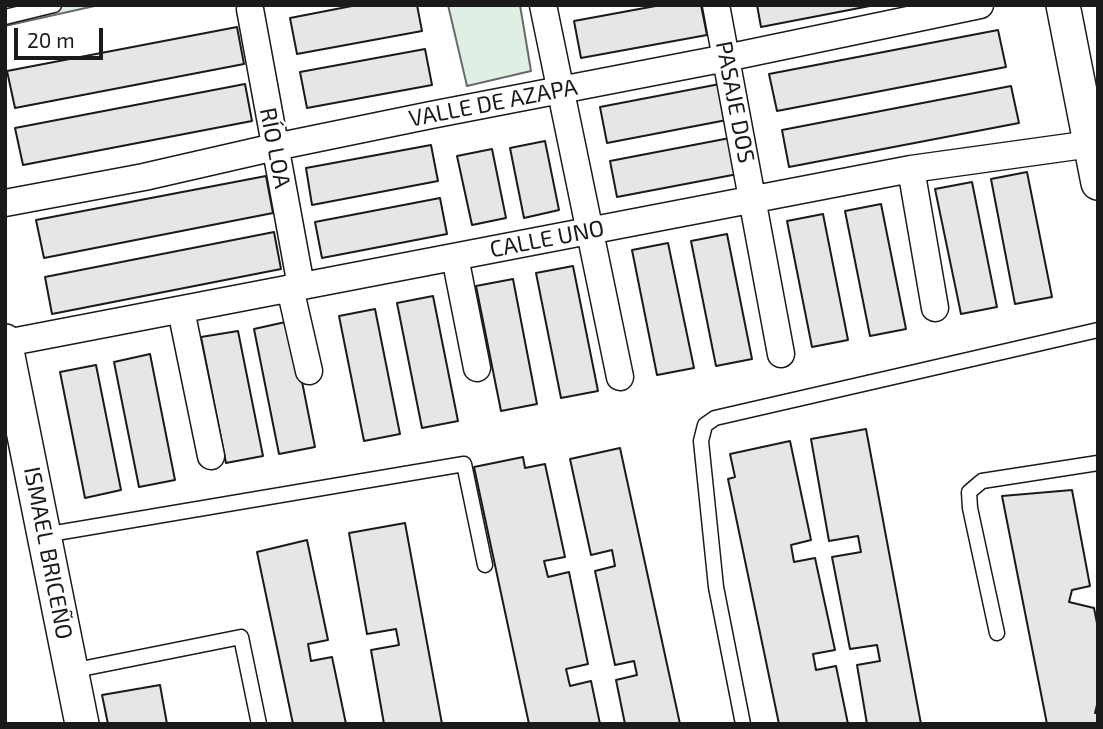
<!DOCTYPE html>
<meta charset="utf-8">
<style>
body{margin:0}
#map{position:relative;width:1103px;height:729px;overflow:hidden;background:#fff;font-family:"Exo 2",sans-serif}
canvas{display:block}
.frame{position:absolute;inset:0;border:7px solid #1a1a1a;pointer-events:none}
.scale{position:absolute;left:14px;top:28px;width:89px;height:32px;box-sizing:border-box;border:4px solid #1a1a1a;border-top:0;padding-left:9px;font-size:21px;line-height:24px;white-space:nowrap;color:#1a1a1a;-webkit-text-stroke:5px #fff;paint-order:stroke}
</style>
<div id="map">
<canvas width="1103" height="729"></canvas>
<div class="frame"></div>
<div class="scale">20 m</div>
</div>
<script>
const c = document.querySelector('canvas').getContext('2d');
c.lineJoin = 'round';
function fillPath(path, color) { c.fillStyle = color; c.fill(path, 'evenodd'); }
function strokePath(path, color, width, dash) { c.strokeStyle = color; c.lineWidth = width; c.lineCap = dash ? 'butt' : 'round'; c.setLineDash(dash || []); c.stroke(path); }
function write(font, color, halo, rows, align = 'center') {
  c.font = font + ' "Exo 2",sans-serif'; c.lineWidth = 5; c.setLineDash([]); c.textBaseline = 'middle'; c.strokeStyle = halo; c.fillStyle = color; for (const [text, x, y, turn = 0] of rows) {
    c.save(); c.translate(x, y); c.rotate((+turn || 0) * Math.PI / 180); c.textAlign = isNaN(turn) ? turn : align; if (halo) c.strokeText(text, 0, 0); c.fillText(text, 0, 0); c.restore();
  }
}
const green = new Path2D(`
 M5 5H99L5 26Z
 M448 5H520L531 71 467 86Z`);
fillPath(green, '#e0efe3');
strokePath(green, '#6a6a6a', 2);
const building = new Path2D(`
 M357 5H417L422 31 297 54 290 18Z
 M661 5H701L707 35 581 58 574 21Z
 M757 5H875L761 27Z
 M237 27 244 64 15 108 7 71Z
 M998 30 1006 67 777 111 769 74Z
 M425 49 432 85 307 108 300 72Z
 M725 83 732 119 607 143 600 107Z
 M245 84 252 121 23 165 15 128Z
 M1011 86 1019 123 789 167 782 130Z
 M735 137 743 173 617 197 610 161Z
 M545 141 559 210 524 218 510 148Z
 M431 145 438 181 312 205 306 168Z
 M492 149 506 218 472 225 457 156Z
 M1027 172 1052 297 1015 304 991 179Z
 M266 176 273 213 44 258 36 220Z
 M972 182 997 307 961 314 935 189Z
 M440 198 447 234 322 258 315 222Z
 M881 204 906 329 870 336 845 211Z
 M823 214 848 340 812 347 787 221Z
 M274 232 281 269 52 314 45 277Z
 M727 234 752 359 716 366 691 241Z
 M668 243 694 368 657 375 632 250Z
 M573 266 598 391 561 398 536 273Z
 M513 279 537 404 501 411 476 286Z
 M433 296 458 421 422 428 397 303Z
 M375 309 400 434 364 441 339 316Z
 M290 321 315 447 279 454 254 329Z
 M238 331 263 456 226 463 201 337Z
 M150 354 175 480 139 487 114 362Z
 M96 365 121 490 85 498 60 372Z
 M866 429 921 724H867L857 665 880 661 877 645 850 649 832 557 861 552 858 536 829 541 811 439Z
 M790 441 811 540 791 545 794 562 815 558 835 650 813 654 816 670 836 666 848 724H779L728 479 735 477 730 454Z
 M620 448 680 724H625L616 680 637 675 634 661 615 665 595 571 615 566 612 550 591 555 570 459Z
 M523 457 525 468 545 464 565 557 544 561 548 577 569 572 588 664 566 669 570 686 591 681 600 724H529L474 467Z
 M1072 490 1090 586 1072 590 1069 602 1094 608 1098 628V701L1095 713H1098V724H1047L1002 496Z
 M405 523 442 724H384L371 650 399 645 396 629 367 634 349 533Z
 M307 540 328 640 308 644 311 661 332 657 346 724H293L257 552Z
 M160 685 167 724H108L102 695Z`);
fillPath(building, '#e6e6e6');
strokePath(building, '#1a1a1a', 2);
const service = new Path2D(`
 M5 17 54 5
 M44 535 464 464 485 565
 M997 633 970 508 969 492 982 481 1098 463
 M71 671 241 637 259 724
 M743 724 716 587 701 441 705 425 715 418 1098 330`);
const minor = new Path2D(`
 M543 5 620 377
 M716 5 781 354
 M250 9 301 286
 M911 169 935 308
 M5 203 144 177 275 147 431 115 726 58 980 5
 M455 257 477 368
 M290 288 309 371
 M181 310 211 456
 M6 343 911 169 1091 144`);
const tertiary = new Path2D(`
 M1063 5 1098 183
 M5 341 82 724`);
strokePath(service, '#1a1a1a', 17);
strokePath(minor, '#1a1a1a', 29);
strokePath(tertiary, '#1a1a1a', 36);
strokePath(service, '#fff', 14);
strokePath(minor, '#fff', 26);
strokePath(tertiary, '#fff', 33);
write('23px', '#1a1a1a', '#fff', [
 ["PASAJE DOS",735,102,79],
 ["VALLE DE AZAPA",493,103,-11],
 ["RÍO LOA",275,148,79],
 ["CALLE UNO",547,239,-11],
 ["ISMAEL BRICEÑO",48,553,79]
]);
</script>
